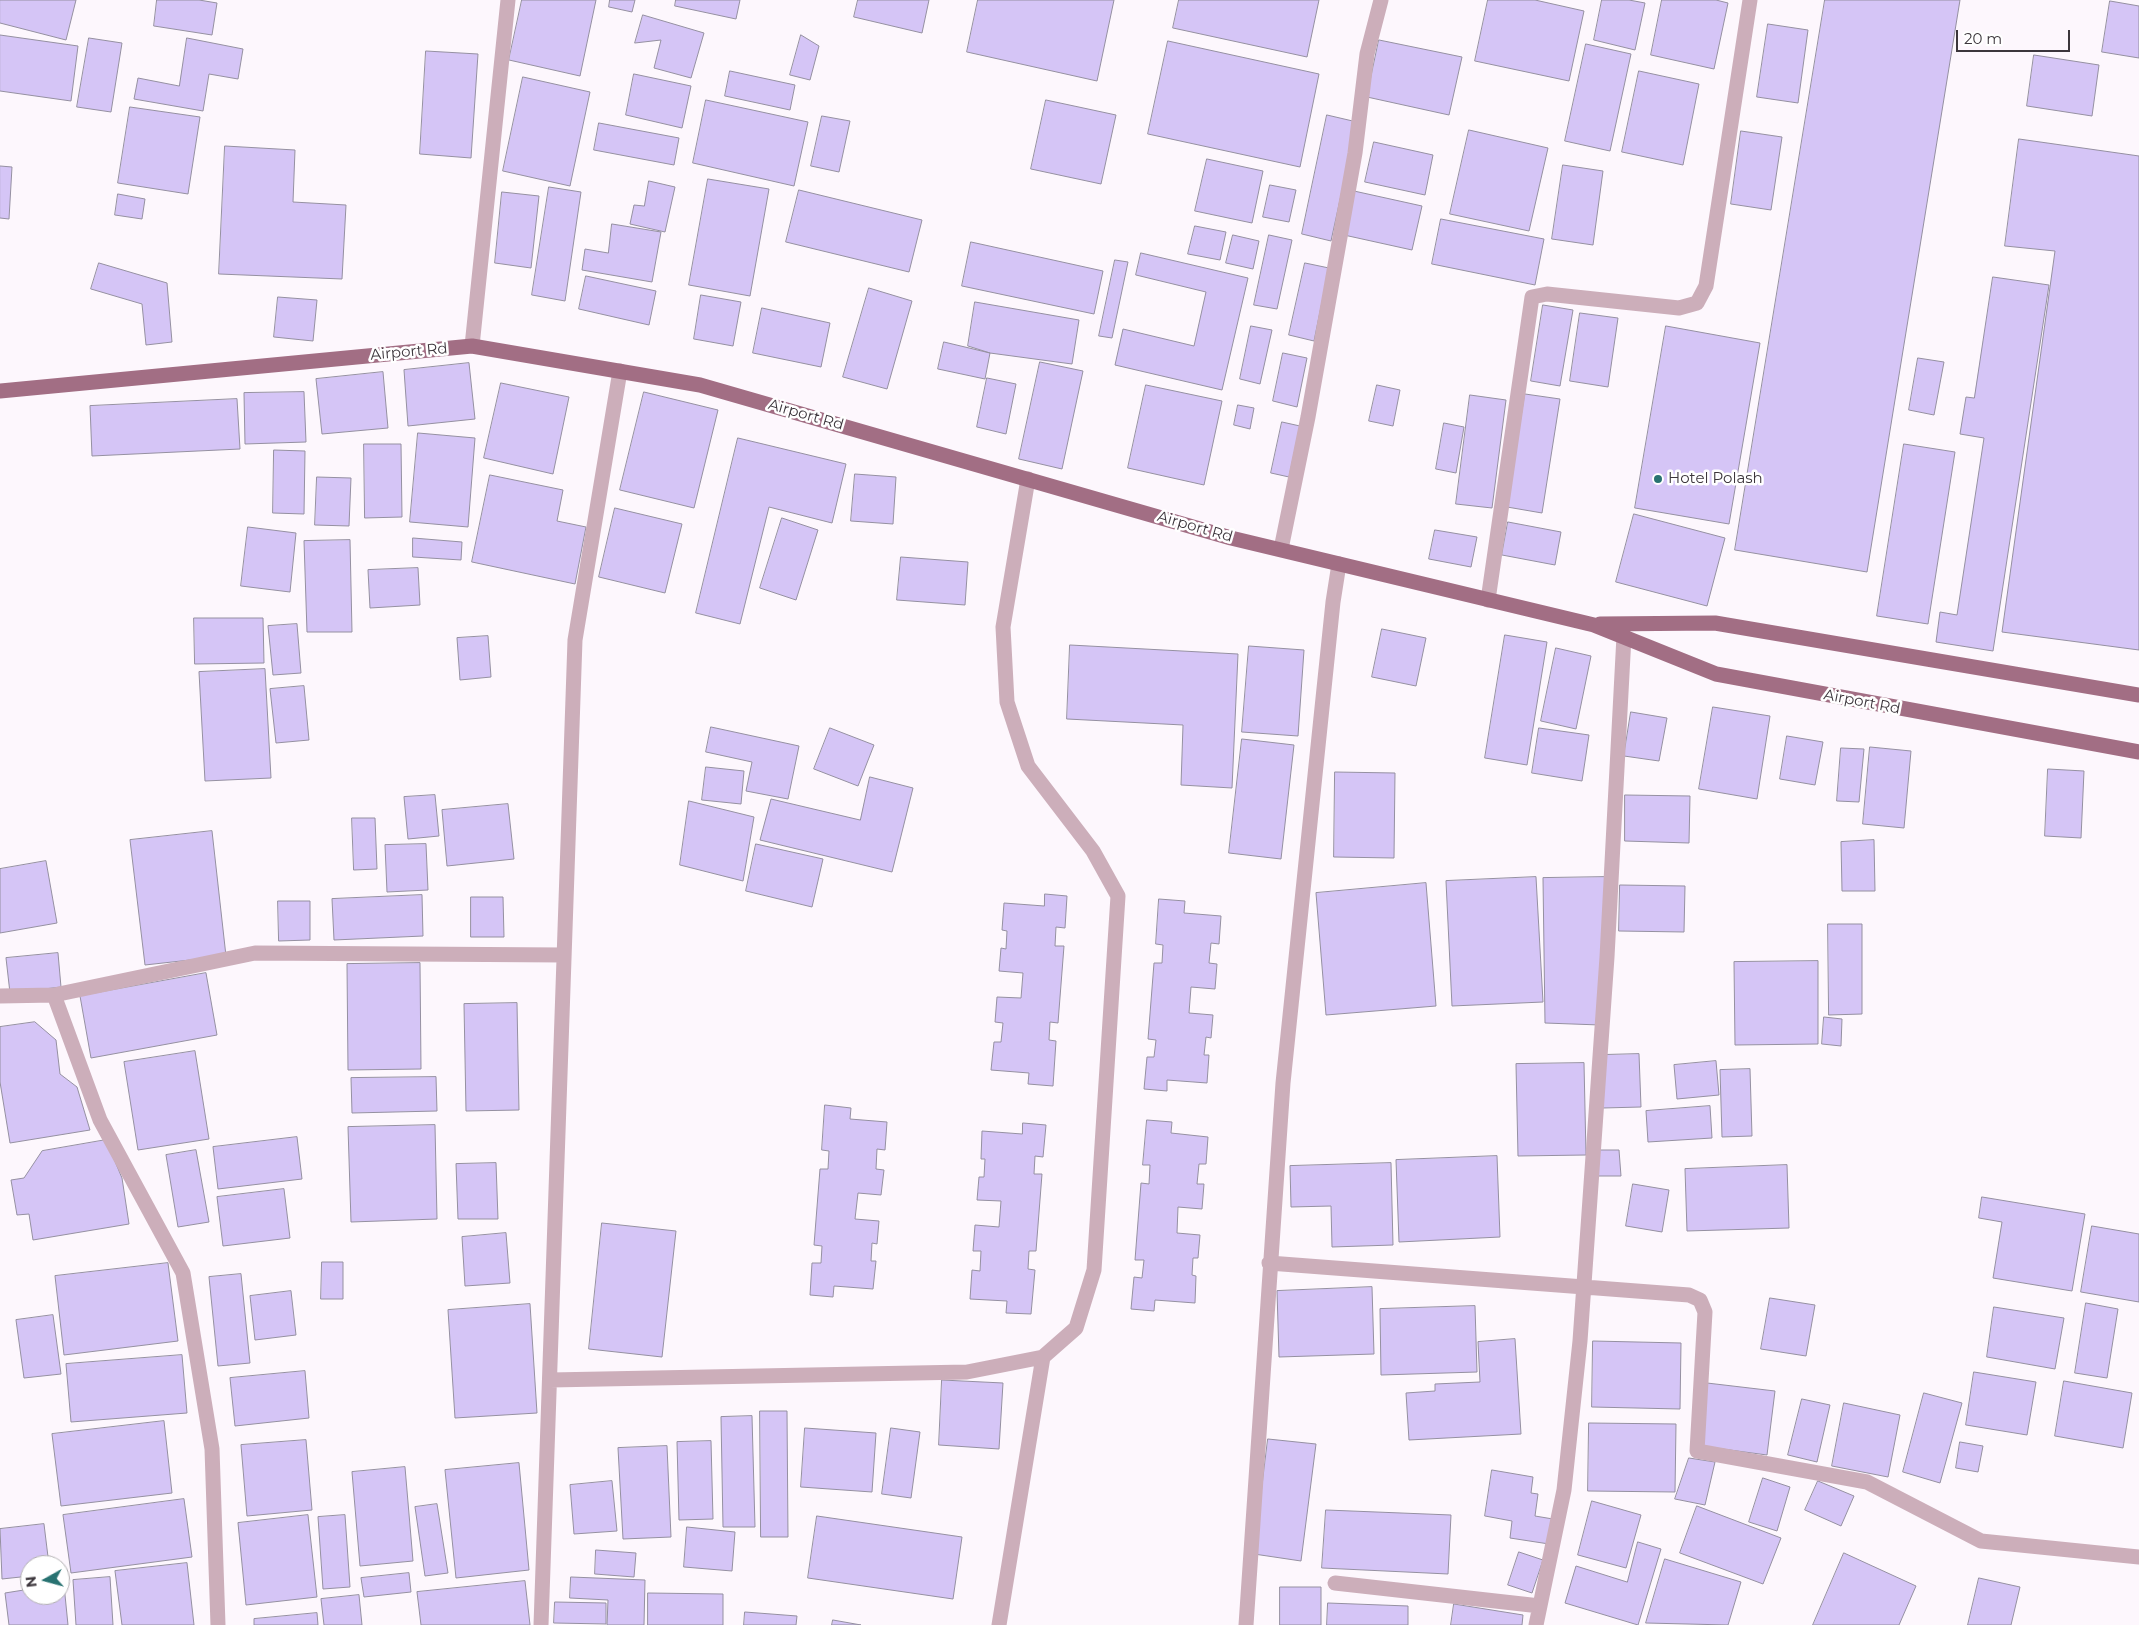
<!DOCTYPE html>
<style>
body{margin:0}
#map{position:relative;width:2139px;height:1625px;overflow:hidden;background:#fdf7fd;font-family:Montserrat,sans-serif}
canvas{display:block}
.north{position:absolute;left:20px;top:1555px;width:50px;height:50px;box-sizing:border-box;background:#fff;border:1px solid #b1afb1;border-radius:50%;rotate:263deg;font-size:14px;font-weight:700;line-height:20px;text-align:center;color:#3c363c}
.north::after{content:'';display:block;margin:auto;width:18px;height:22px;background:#287271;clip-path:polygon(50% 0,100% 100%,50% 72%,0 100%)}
.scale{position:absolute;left:1956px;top:30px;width:114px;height:22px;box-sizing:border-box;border:2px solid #3c363c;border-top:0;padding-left:6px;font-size:15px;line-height:18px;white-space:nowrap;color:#3c363c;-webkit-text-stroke:4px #fff;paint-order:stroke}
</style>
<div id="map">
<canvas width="2139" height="1625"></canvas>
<div class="north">N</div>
<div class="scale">20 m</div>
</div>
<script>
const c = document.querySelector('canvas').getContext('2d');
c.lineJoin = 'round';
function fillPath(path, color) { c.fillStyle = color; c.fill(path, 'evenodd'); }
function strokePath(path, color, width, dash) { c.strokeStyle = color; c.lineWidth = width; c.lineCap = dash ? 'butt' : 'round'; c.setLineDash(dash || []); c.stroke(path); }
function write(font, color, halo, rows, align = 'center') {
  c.font = font + ' Montserrat,sans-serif'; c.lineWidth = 5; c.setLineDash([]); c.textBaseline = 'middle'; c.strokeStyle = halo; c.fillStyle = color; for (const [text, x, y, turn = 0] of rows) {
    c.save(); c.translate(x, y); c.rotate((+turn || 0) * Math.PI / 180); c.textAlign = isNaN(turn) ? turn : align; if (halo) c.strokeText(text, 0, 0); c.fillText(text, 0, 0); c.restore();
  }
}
const building = new Path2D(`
 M0 0H76L66 40 0 23Z
 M157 0H199L217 3 212 35 154 26Z
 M522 0H596L580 76 509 60Z
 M610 0H635L632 12 609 7Z
 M676 0H740L736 19 675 6Z
 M858 0H929L922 33 854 17Z
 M978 0H1114L1097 81 967 52Z
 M1179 0H1319L1307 57 1173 28Z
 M1488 0H1535L1584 11 1569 81 1475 61Z
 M1602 0H1629L1645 3 1635 50 1594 40Z
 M1662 0H1716L1728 3 1714 69 1651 55Z
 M1825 0H1960L1867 572 1735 550Z
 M2110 1 2139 6V58L2102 52Z
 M643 15 704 33 691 78 654 68 661 40 635 43Z
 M1768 24 1808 30 1798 103 1757 97Z
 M0 35 78 46 71 101 0 91Z
 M801 35 819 46 810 80 790 75Z
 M89 38 122 43 111 112 77 107Z
 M187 38 243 49 238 79 209 74 203 111 134 99 138 78 179 86Z
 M1379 40 1462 57 1449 115 1367 97Z
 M1168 41 1319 74 1300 167 1148 134Z
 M1586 44 1631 54 1610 151 1565 141Z
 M426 51 478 54 471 158 420 154Z
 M2034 55 2099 65 2092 116 2027 106Z
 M730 71 795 85 790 110 725 96Z
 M1639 71 1699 84 1683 165 1622 152Z
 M634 74 691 86 682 128 626 115Z
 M523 77 590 92 570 186 503 171Z
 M706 100 808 122 794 186 693 163Z
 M1046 100 1116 115 1101 184 1031 169Z
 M130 107 200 117 188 194 118 183Z
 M1327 115 1357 122 1331 241 1302 234Z
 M822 116 850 121 839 172 811 166Z
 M599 123 679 138 674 165 594 150Z
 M1469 130 1548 148 1529 231 1450 214Z
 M1741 131 1782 137 1771 210 1731 204Z
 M2019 139 2139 156V650L2002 632 2055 251 2005 246Z
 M1374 142 1433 155 1425 195 1365 182Z
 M225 146 295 150 293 202 346 205 342 279 219 274Z
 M1207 159 1263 171 1252 223 1195 211Z
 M1563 165 1603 171 1593 245 1552 239Z
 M0 166 12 167 9 219 0 218Z
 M708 179 769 189 750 296 689 285Z
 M649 181 675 187 665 232 630 224 634 205 644 206Z
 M1270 185 1296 190 1289 222 1263 217Z
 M549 187 581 192 565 301 532 295Z
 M799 190 922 220 909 272 786 242Z
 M1354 191 1422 206 1412 250 1344 235Z
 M502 192 539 196 531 268 495 263Z
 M118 194 145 199 142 219 115 215Z
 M1441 219 1544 239 1535 285 1432 264Z
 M612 224 661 232 652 282 582 270 585 249 608 253Z
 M1195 226 1226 232 1220 260 1188 254Z
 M1233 235 1259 241 1253 269 1226 263Z
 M1269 235 1292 240 1277 309 1254 305Z
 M971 242 1103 271 1094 314 962 286Z
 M1141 253 1248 278 1222 390 1115 365 1123 329 1194 346 1206 292 1136 275Z
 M1115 260 1128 262 1112 338 1099 336Z
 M99 263 167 283 172 342 146 345 142 304 91 289Z
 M1305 263 1329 268 1314 341 1289 335Z
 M586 276 656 291 649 325 579 309Z
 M1993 277 2049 285 1993 651 1936 642 1940 612 1957 615 1984 438 1960 434 1966 397 1974 398Z
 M869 288 912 301 887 389 843 377Z
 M701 295 741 302 733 346 694 339Z
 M278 297 317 300 313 341 274 337Z
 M975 302 1079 320 1072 364 990 353 968 346Z
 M1543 305 1573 310 1560 386 1531 381Z
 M762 308 830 323 821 367 753 353Z
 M1580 313 1618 318 1608 387 1570 381Z
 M1251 326 1272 330 1260 384 1240 379Z
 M1666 326 1760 343 1729 524 1635 508Z
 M944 342 990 353 985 379 938 369Z
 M1283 353 1307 358 1297 407 1273 401Z
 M1918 358 1944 362 1934 415 1909 410Z
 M1040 362 1083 371 1062 469 1019 459Z
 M469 363 475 419 408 426 404 370Z
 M383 372 388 428 322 434 316 379Z
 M987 378 1016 384 1006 434 977 427Z
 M501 383 569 397 553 474 484 458Z
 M1146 385 1222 401 1204 485 1128 468Z
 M1377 385 1400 390 1393 426 1369 421Z
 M304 392 306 442 245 444 244 393Z
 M644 392 718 410 694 508 620 490Z
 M1525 394 1560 399 1542 513 1507 507Z
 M1470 395 1506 400 1492 508 1456 504Z
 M237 399 240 449 92 456 90 406Z
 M1238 405 1254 408 1250 429 1234 425Z
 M1282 422 1300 426 1289 477 1271 473Z
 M1444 423 1464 427 1456 473 1436 469Z
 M418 433 475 438 468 527 410 522Z
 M738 438 846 464 832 523 769 507 740 624 696 613Z
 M364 444H401L402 517 365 518Z
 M1904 444 1955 452 1928 624 1877 616Z
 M274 450 305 451 304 514 273 513Z
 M855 474 896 477 893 524 851 521Z
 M490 475 563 490 557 521 586 527 575 584 472 562Z
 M317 477 351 478 349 526 315 525Z
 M615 508 682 524 665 593 599 577Z
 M1634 514 1725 538 1707 606 1616 582Z
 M782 518 818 530 796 600 760 588Z
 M1508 522 1561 532 1555 565 1502 555Z
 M248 527 296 533 290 592 241 586Z
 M1435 530 1477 537 1471 567 1429 559Z
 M413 538 462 542 461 560 413 557Z
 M350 540 352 632H307L304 541Z
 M901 557 968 562 965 605 897 600Z
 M418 568 420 605 370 608 368 570Z
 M194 618H263L264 663 195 664Z
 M297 624 301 673 273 675 268 626Z
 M1382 629 1426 638 1416 686 1372 677Z
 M1505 635 1547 642 1527 765 1485 758Z
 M488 636 491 677 460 680 457 638Z
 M1070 645 1238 654 1232 788 1181 785 1183 725 1067 719Z
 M1249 646 1304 650 1298 736 1242 732Z
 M1556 648 1591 656 1576 729 1541 721Z
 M265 669 271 778 205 781 199 672Z
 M304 686 309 740 276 743 270 689Z
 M1713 707 1770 716 1757 799 1699 789Z
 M1631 712 1667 718 1659 761 1624 756Z
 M711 727 799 746 788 799 746 791 752 762 706 752Z
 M830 728 874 745 858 786 814 769Z
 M1539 728 1589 735 1582 781 1532 773Z
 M1787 736 1823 742 1815 785 1780 779Z
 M1242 739 1294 745 1281 859 1229 853Z
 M1870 747 1911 751 1904 828 1863 824Z
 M1841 748 1864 749 1859 802 1837 801Z
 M706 767 744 771 741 804 702 800Z
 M2048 769 2084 771 2081 838 2045 836Z
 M1335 772 1395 773 1394 858 1334 857Z
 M870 777 913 788 892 872 760 840 771 799 860 820Z
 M435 795 439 836 408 839 404 797Z
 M1625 795 1690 796 1689 843 1625 841Z
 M689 801 754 817 743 881 680 865Z
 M508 804 514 859 447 866 442 810Z
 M352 818H375L377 869 354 870Z
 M212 831 226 956 145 965 130 840Z
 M1874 840 1875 891H1842L1841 842Z
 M426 844 428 890 387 892 385 845Z
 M756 844 823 859 812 907 746 891Z
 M46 861 57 923 0 933V869Z
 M1536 877 1543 1002 1452 1006 1446 881Z
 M1606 877 1600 1025 1545 1023 1543 878Z
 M1426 883 1436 1006 1326 1015 1316 893Z
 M1620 885 1685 886 1684 932 1619 931Z
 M1045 894 1067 896 1065 928 1056 927 1055 946H1064L1058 1023 1050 1022 1049 1040 1056 1041 1053 1086 1028 1084 1029 1073 991 1070 994 1042H1001L1003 1023 995 1022 997 997 1021 998 1023 973 999 971 1001 948 1006 949 1007 931 1002 930 1004 903 1044 906Z
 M422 895 423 936 334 940 332 899Z
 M471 897H503L504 937H471Z
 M1159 899 1185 901 1184 913 1221 916 1219 944 1211 943 1209 963 1217 964 1215 989 1191 987 1189 1013 1213 1015 1211 1038 1206 1037 1204 1055H1209L1207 1083 1167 1080V1091L1144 1089 1147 1057H1154L1156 1040 1148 1039 1154 963H1162L1163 945 1156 944Z
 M278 901H310V940L279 941Z
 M1828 924H1862V1014L1829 1015Z
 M58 953 61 987 10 993 6 958Z
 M1818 961V1044L1735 1045 1734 962Z
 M420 963 421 1069 348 1070 347 964Z
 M206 973 217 1035 91 1058 80 996Z
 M517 1003 519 1110 466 1111 464 1004Z
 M1824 1017 1842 1019 1841 1046 1822 1044Z
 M35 1022 56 1040 60 1074 77 1087 90 1130 10 1143 0 1082V1027Z
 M195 1051 209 1139 138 1150 124 1062Z
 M1639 1054 1641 1107 1603 1108 1602 1055Z
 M1716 1061 1719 1095 1677 1099 1674 1065Z
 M1584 1063 1586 1155 1518 1156 1516 1064Z
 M1750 1069 1752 1136 1722 1137 1720 1070Z
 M436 1077 437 1111 352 1113 351 1078Z
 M825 1105 851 1108 850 1119 887 1122 885 1150 877 1149 876 1169 884 1170 881 1195 858 1193 855 1219 879 1221 877 1244 872 1243 871 1261H876L873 1289 834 1286 833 1297 810 1295 812 1263H821L822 1246 814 1245 820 1169H828L829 1151 822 1150Z
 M1710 1106 1712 1138 1648 1142 1646 1111Z
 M1147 1120 1172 1122 1171 1133 1208 1137 1206 1164H1199L1197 1184H1204L1202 1209 1178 1207 1177 1233 1200 1235 1198 1258H1193L1192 1275 1196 1276 1195 1303 1155 1300 1154 1311 1131 1309 1134 1277 1142 1278 1144 1260H1135L1141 1183 1149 1184 1150 1165H1143Z
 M1023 1123 1046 1125 1043 1157 1035 1156 1034 1174H1042L1036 1251H1029L1028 1269 1035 1270 1031 1314 1006 1313 1007 1301 970 1299 972 1270 980 1271 981 1251H973L975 1225 999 1227 1001 1201 977 1200 979 1177H984L985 1159H981L982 1131 1022 1134Z
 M435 1125 437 1219 351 1222 348 1127Z
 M297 1137 302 1179 218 1189 213 1147Z
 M106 1140 122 1178 129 1224 33 1240 29 1214 17 1215 11 1180 24 1178 42 1151Z
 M196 1150 209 1222 178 1227 166 1155Z
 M1596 1150H1619L1621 1176H1597Z
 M1497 1156 1500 1237 1399 1242 1396 1160Z
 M496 1163 498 1219H458L456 1164Z
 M1391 1163 1393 1245 1332 1247 1331 1206 1291 1207 1290 1166Z
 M1787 1165 1789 1228 1687 1231 1685 1169Z
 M1633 1184 1669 1190 1662 1232 1626 1226Z
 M284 1189 290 1238 223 1246 217 1197Z
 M1982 1197 2085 1214 2072 1291 1993 1278 2002 1222 1979 1218Z
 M602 1223 676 1231 662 1357 589 1349Z
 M2092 1226 2139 1234V1302L2081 1292Z
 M506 1233 510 1283 465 1286 462 1237Z
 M322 1262H343V1299H321Z
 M168 1263 178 1341 64 1355 55 1276Z
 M241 1274 250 1363 218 1366 209 1277Z
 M1372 1287 1374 1354 1279 1357 1277 1291Z
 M291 1291 296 1335 255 1340 250 1296Z
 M1770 1298 1815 1305 1806 1356 1761 1349Z
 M2086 1303 2118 1309 2107 1378 2075 1373Z
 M530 1304 537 1413 455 1418 448 1310Z
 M1475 1306 1477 1372 1381 1375 1380 1309Z
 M1994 1307 2064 1318 2055 1369 1987 1357Z
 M53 1315 61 1374 24 1378 16 1320Z
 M1515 1339 1521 1434 1409 1440 1406 1393 1435 1391V1384L1480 1382 1478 1342Z
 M1593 1341 1681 1343 1680 1409 1592 1407Z
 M182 1355 187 1413 71 1422 66 1364Z
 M305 1371 309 1418 235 1426 230 1378Z
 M1974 1372 2036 1382 2027 1435 1966 1425Z
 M942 1380 1003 1383 999 1449 939 1445Z
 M2064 1381 2132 1393 2123 1448 2055 1436Z
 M1707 1383 1775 1391 1767 1455 1700 1446Z
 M1924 1393 1962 1403 1940 1483 1903 1472Z
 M1802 1399 1830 1405 1817 1462 1788 1455Z
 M1844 1403 1900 1415 1888 1477 1832 1466Z
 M760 1411H787L788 1537H761Z
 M752 1416 755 1527H723L721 1417Z
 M164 1421 172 1493 61 1506 52 1434Z
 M1589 1423 1676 1424 1675 1492 1588 1491Z
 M805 1428 876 1433 872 1492 801 1487Z
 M891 1428 920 1432 911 1498 882 1494Z
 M1268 1439 1316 1444 1301 1561 1254 1554Z
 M306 1440 312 1510 247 1516 241 1445Z
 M711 1441 713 1519 679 1520 677 1442Z
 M1960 1442 1983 1446 1978 1472 1956 1468Z
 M667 1446 671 1537 623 1539 618 1448Z
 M1689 1458 1715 1462 1705 1505 1675 1499Z
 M519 1463 529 1570 456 1578 445 1470Z
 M405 1467 413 1561 360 1566 352 1472Z
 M1492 1470 1533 1477 1531 1493 1538 1494 1535 1516 1553 1519 1549 1544 1510 1538 1512 1521 1485 1516Z
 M1763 1478 1790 1487 1777 1531 1749 1522Z
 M612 1481 617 1531 574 1534 570 1485Z
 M1818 1481 1854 1496 1841 1526 1805 1510Z
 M184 1499 192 1557 71 1573 63 1515Z
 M1592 1501 1641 1515 1626 1568 1578 1555Z
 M437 1504 448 1573 425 1576 415 1507Z
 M1697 1506 1781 1538 1763 1584 1680 1553Z
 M1326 1510 1451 1515 1448 1574 1322 1568Z
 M308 1515 317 1597 246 1605 238 1523Z
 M345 1515 350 1587 323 1589 318 1517Z
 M817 1516 962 1537 953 1599 808 1578Z
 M44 1524 49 1565H30V1576L2 1579 0 1529Z
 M687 1527 735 1532 732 1571 684 1567Z
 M1638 1542 1661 1549 1638 1625 1565 1603 1576 1566 1627 1582Z
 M596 1550 636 1553 634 1577 595 1574Z
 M1519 1552 1543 1560 1532 1593 1508 1585Z
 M1844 1553 1916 1586 1899 1625H1813Z
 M1665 1559 1741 1582 1728 1625 1646 1623Z
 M187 1563 194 1625H122L115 1571Z
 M409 1573 411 1592 364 1597 361 1578Z
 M110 1577 113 1625H76L73 1580Z
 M571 1577 645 1580 644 1625H607L608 1600 570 1598Z
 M1979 1578 2020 1587 2011 1625H1968Z
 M525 1581 530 1625H421L417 1592Z
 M64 1585 68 1625H9L5 1593 30 1589V1595H60V1586Z
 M1280 1587H1321V1625H1280Z
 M648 1593 723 1594V1625H648Z
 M359 1595 362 1625H324L321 1599Z
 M555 1602 606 1603V1624L554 1623Z
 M1328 1603 1408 1606V1625H1327Z
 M1454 1604 1523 1615 1522 1625H1451Z
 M745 1612 797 1616 796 1625H744Z
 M317 1613 318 1625H254V1619Z
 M833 1620 861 1625H832Z`);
fillPath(building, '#d5c5f6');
strokePath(building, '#9590a1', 1);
strokePath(new Path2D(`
 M472 346 508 0
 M1281 549 1308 417 1355 153 1367 54 1381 0
 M1488 600 1532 297 1547 294 1679 308 1697 303 1706 286 1750 0
 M54 995 100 1120 183 1273 212 1449 218 1625
 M0 996 54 995 255 953 564 955
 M1269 1263 1689 1295 1700 1300 1705 1312 1697 1451 1867 1482 1981 1541 2139 1557
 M550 1380 967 1372 1043 1357 1076 1328 1094 1270 1118 896 1093 851 1028 766 1007 702 1003 627 1028 479
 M1335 1583 1540 1606
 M541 1625 575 640 620 371
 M999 1625 1043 1357
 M1246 1625 1283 1083 1333 602 1339 564
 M1536 1625 1564 1490 1580 1341 1607 957 1624 636`), '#ccaeba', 15);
strokePath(new Path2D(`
 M0 391 472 346 700 385 1231 538 1594 625 1716 674 2139 752
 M1600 624 1715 623 2139 695`), '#a26e84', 15);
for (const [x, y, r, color] of [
 [1658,479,5,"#287271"]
]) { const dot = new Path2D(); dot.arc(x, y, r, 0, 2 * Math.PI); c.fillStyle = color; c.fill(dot); strokePath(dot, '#fff', 2); }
write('15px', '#3c363c', '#fff', [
 ["Airport Rd",409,352,-5],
 ["Airport Rd",806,415,16],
 ["Airport Rd",1195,527,16],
 ["Airport Rd",1862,702,11]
]);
write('15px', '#3c363c', '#fff', [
 ["Hotel Polash",1668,479]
], 'left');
</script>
